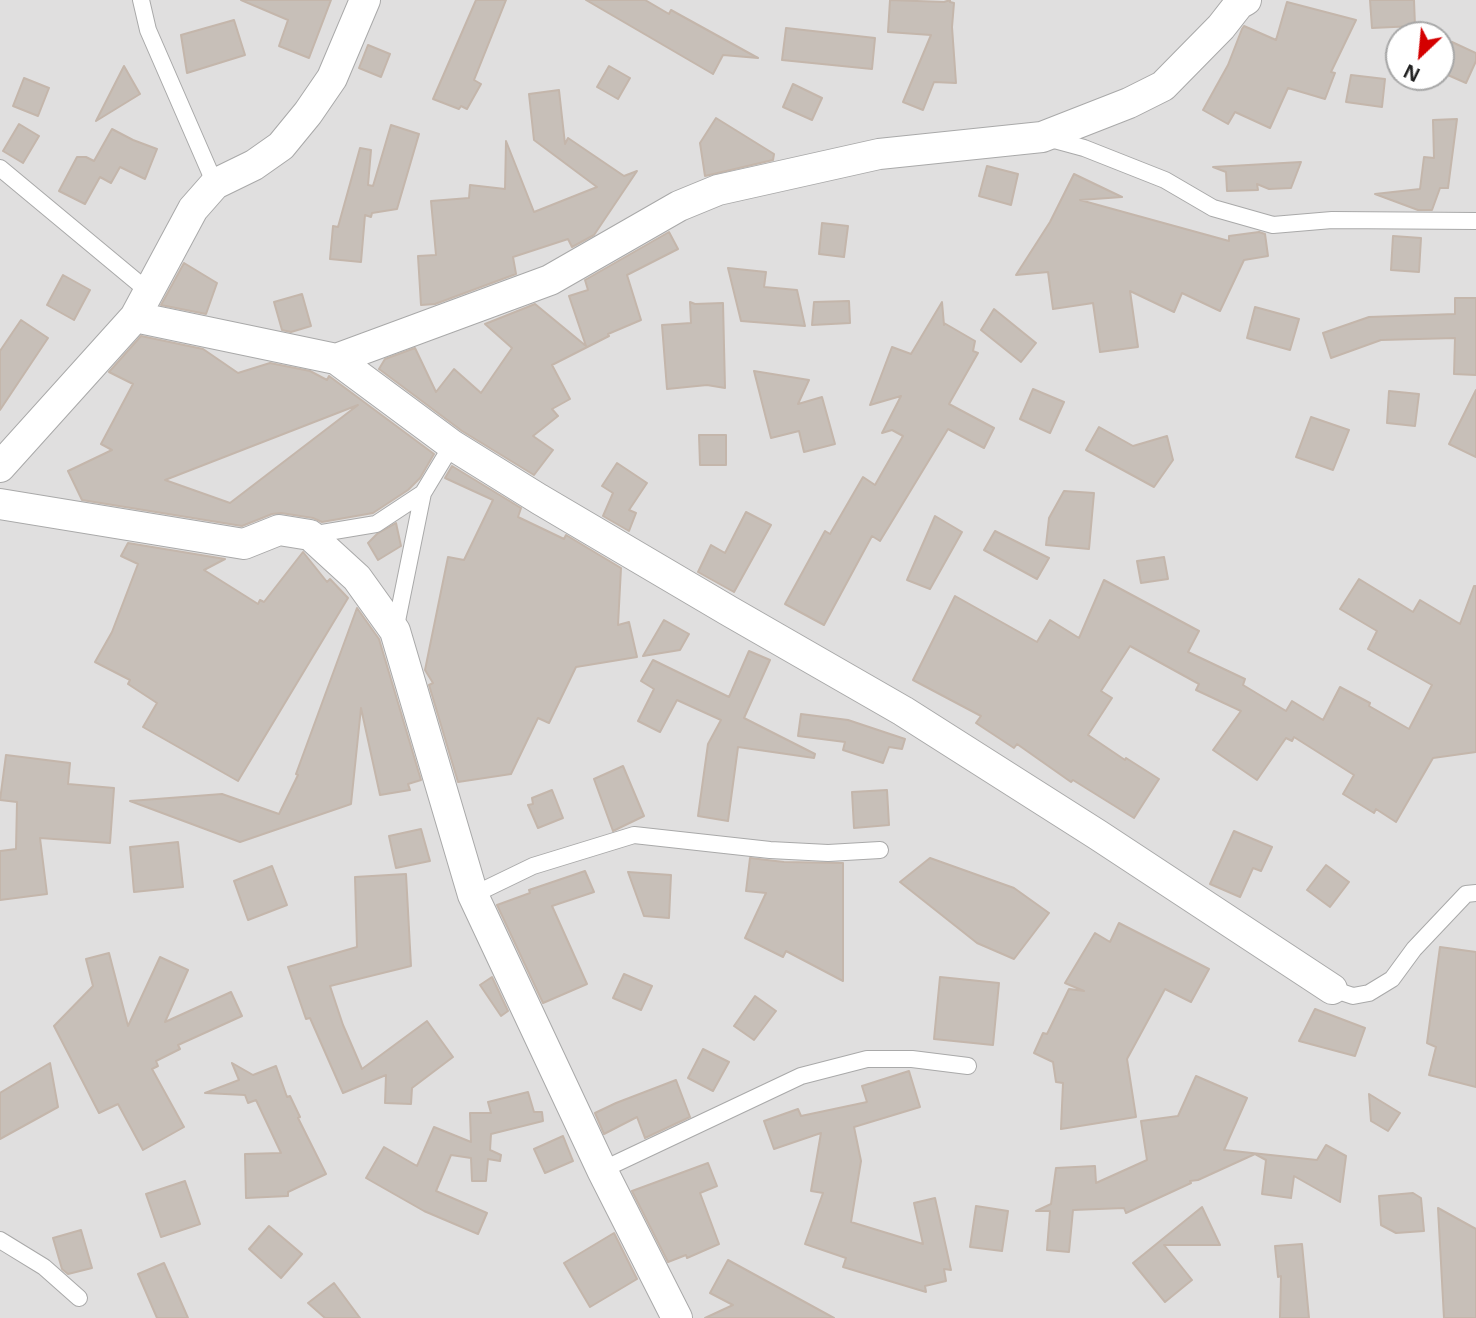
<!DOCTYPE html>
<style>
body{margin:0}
#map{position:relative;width:1476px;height:1318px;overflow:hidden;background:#f2efe9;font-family:"Open Sans",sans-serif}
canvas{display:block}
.north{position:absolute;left:1385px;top:21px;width:70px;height:70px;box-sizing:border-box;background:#fff;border:2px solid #a7a7a7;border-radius:50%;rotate:206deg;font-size:19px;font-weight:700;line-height:28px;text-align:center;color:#222}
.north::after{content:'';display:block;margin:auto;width:24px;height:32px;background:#d40000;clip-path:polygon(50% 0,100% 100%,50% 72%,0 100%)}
</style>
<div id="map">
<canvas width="1476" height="1318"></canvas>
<div class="north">N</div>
</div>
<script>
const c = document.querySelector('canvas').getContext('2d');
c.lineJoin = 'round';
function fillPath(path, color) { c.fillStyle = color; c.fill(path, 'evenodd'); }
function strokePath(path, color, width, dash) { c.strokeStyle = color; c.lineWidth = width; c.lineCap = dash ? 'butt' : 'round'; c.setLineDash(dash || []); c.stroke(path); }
fillPath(new Path2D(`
 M0 0H1476V1318H0ZM1399 35H1441V77H1399Z`), '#e0dfdf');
const building = new Path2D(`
 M241 0H331L309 58 279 46 288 20Z
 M476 0H506L474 80 481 84 467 109 461 106 459 109 433 99Z
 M586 0H645L669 14 671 10 758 58 723 55 713 74Z
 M890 0 944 2 950 0V2L954 3 952 27 956 83 934 82 923 110 903 102 931 35 888 32Z
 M1370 0H1414L1415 26 1372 28Z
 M1287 2 1356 20 1331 72 1335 73 1325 99 1288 88 1270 128 1235 112 1228 124 1203 110 1228 65 1242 29 1244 26 1276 40Z
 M234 20 245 55 187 73 181 35Z
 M786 28 875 38 872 69 782 60Z
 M1452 42 1476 53V61L1466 83 1441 72V66Z
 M368 45 390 54 381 77 359 68Z
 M124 66 140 94 96 121Z
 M609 66 630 78 618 99 597 87Z
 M1351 75 1385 79 1382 107 1346 102Z
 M24 78 49 88 38 116 13 106Z
 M793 84 822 98 812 120 783 107Z
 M559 90 565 144 568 138 624 176 637 171 594 235 572 247 568 239 513 257 516 274 435 304 421 305 418 256 436 255 431 201 469 198 470 185 505 189 506 141 534 212 597 187 534 140 529 94Z
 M716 118 774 154 773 160 705 176 700 143Z
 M1457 119 1448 188H1440L1432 210H1418L1375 194 1420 189 1424 157 1434 158 1433 120Z
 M19 124 39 136 23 163 3 151Z
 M391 125 419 134 397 209 372 213 371 217 365 215 361 262 330 259 333 226 338 227 360 148 371 150 368 185 373 186Z
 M112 129 133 140 157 149 145 179 120 167 111 183 100 177 85 204 59 191 77 157H86L94 161Z
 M1301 162 1291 188 1269 189 1257 184 1258 190 1227 191 1226 172 1213 167Z
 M987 166 1018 174 1011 205 979 196Z
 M1074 174 1122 197 1080 200 1229 241V236L1259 232 1265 234 1268 256 1244 260 1220 311 1182 293 1174 312 1130 291 1138 347 1100 352 1093 303 1053 309 1048 272 1016 275 1050 222Z
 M822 223 848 226 844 257 819 254Z
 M669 232 678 249 627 275 641 320 608 334 609 336 552 365 570 399 552 409 558 416 533 436 553 450 534 475 462 431 379 369 385 359 415 348 436 392 454 369 481 393 512 348 485 324 535 304 586 346 569 296 588 290 585 280Z
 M1393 236 1421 238 1419 272 1391 270Z
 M184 263 217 283 206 314 161 305Z
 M728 268 766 272 764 287 797 290 805 326 741 321Z
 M63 275 90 290 74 320 47 305Z
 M302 294 311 326 291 332 282 330 274 302Z
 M1455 298H1476V375L1454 374 1455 338 1381 340 1331 358 1323 333 1369 317 1455 314Z
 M849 301 850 323 812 325 814 302Z
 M690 302 695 304 723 303 725 388 707 385 667 389 662 325 691 323Z
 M942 302 944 325V323L975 341 973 351 978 353 949 404 994 428 984 448 948 429 880 541 872 536 824 625 785 604 825 531 830 534 863 477 875 485 903 436 892 430 882 433 901 396 870 405 892 347 911 354Z
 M1255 307 1299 319 1290 350 1247 338Z
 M994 309 1036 343 1021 362 981 330Z
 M21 320 48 338 0 410V351Z
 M141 336 203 349 238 373 270 363 310 371 327 380 329 376 434 454 420 478 408 490 373 513 322 522 313 518 281 513 272 514 242 526 82 500 68 471 112 450 101 444 133 384 109 372ZM358 405 230 503 165 480Z
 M754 371 809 380 798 404 822 397 835 444 804 452 799 431 771 438Z
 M1033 389 1064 402 1050 433 1020 419Z
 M1476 390V457L1449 444Z
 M1389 391 1419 394 1415 426 1387 423Z
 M1311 417 1349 430 1333 470 1296 457Z
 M1099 427 1133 446 1167 436 1173 460 1154 487 1086 450Z
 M699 435H726V465H700Z
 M617 463 647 483 629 510 636 513 629 531 603 516 613 493 602 486Z
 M452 466 521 508 518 517 564 539 566 535 621 568 618 625 629 622 637 657 576 667 549 723 538 718 511 774 458 782 429 685 433 683 425 670 448 557 464 560 493 500 445 478Z
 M1064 491 1094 493 1089 549 1046 545 1049 518Z
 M746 512 771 525 734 592 698 572 711 545 725 553Z
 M935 516 962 532 930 589 907 580Z
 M396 523 401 546 378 560 368 543 377 534Z
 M995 531 1049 558 1037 579 984 550Z
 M128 543 225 559 204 570 258 604 260 600 264 602 303 552 327 582 330 579 348 598 238 781 143 727 157 703 128 684 130 680 95 662 112 632 138 564 121 556Z
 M1164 557 1168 579 1141 583 1137 561Z
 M1359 579 1413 612 1420 600 1460 624 1474 586H1476V752L1433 758 1396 822 1376 809 1374 813 1343 794 1354 775 1294 737 1292 741 1286 738 1257 780 1213 750 1241 711 1196 690 1199 684 1130 646 1101 691 1112 698 1088 735 1125 760 1126 758 1159 779 1134 818 1073 780 1071 782 1017 744 1014 748 976 723 981 716 913 680 955 596 1037 642 1050 620 1079 638 1104 580 1199 631 1188 652 1245 679 1243 685 1286 711 1292 701 1323 720 1340 687 1370 703 1369 706 1409 729 1432 685 1368 649 1377 631 1340 609Z
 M357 608 379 639 421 780 408 784 410 790 380 795 361 708 351 804 240 842 130 801 222 794 279 814 298 775 296 774Z
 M664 620 689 634 680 650 643 656Z
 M749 651 770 660 744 718 815 754 814 758 738 747 728 821 698 816 708 744 721 720 677 700 660 732 638 721 654 689 641 681 653 660 729 697Z
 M801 714 848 720 905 739 902 749 889 747 883 763 843 750 845 742 798 736Z
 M6 755 70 763 68 784 114 788 110 843 40 838 47 894 0 900V851L16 849 17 802 0 800Z
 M623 766 644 816 613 831 594 779Z
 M552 790 563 818 538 828 528 805 533 804 532 798Z
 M887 790 889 825 854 828 852 792Z
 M421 829 430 861 396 868 389 836Z
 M1234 831 1272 847 1261 871 1253 868 1240 897 1210 884Z
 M178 842 183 887 134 892 130 847Z
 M750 858 784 862 843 863V981L786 951 783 957 745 938 766 893 746 891Z
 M930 858 1014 888 1049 913 1014 959 977 943 900 882Z
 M1326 865 1349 882 1330 907 1307 890Z
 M272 866 287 905 248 920 234 881Z
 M585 871 594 892 552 906 587 984 543 1003 497 905 530 893 529 890Z
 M628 872 671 875 669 918 644 916Z
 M406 874 411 966 330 986 343 1025 362 1069 427 1021 453 1057 412 1088 411 1104 385 1103 386 1075 343 1093 310 1018 306 1019 288 967 357 947 355 877Z
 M1119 923 1209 969 1191 1002 1165 989 1127 1059 1136 1117 1061 1129 1063 1083 1056 1082 1053 1062 1034 1053 1043 1033 1047 1034 1069 989 1084 991 1065 983 1095 933 1110 942Z
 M1440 947 1476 952V1087L1429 1075 1436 1047 1427 1043Z
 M109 953 128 1026 160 957 188 970 165 1022 231 992 242 1016 178 1045 180 1049 156 1061 158 1066 152 1069 184 1127 143 1150 118 1104 99 1113 54 1026 93 986 86 959Z
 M624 974 652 986 641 1010 613 998Z
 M492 977 508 1011 501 1016 480 985Z
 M940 977 999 983 993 1045 934 1039Z
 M755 996 776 1011 754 1040 734 1026Z
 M1315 1009 1365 1028 1355 1056 1299 1041Z
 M703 1049 729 1062 713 1091 688 1078Z
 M50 1063 58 1107 0 1139V1093Z
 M232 1063 253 1075 276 1066 287 1097 290 1096 300 1117 298 1118 326 1174 288 1192V1196L246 1198 245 1154 281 1153 256 1100 248 1103 245 1095 205 1093 239 1080Z
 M909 1071 920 1107 854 1127 861 1161 851 1222 923 1244 914 1203 935 1198 951 1270 944 1269 946 1281 925 1286 926 1292 843 1267 846 1258 805 1244 823 1193 811 1191 821 1133 774 1149 764 1121 798 1109 801 1116 867 1102 862 1086Z
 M1196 1076 1247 1098 1224 1150 1317 1160 1326 1145 1346 1156 1340 1202 1294 1176 1291 1198 1262 1194 1266 1160 1255 1154 1198 1180 1190 1181 1191 1183 1126 1213 1124 1208 1073 1210 1069 1252 1047 1250 1050 1211H1036L1051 1204 1056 1168 1095 1166 1096 1183 1147 1160 1141 1121 1178 1116Z
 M676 1080 690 1117 645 1138 637 1117 604 1134 595 1113 616 1103Z
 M528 1092 534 1112H542L543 1121 491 1134 490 1150 501 1155 500 1161 488 1159 486 1181H472L471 1158 451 1155 436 1191 487 1213 478 1234 424 1211 366 1178 384 1147 417 1166 434 1127 471 1142 470 1113H491L488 1102Z
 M1369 1094 1400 1113 1388 1131 1371 1121Z
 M563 1136 573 1161 545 1173 534 1149Z
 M708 1163 717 1186 700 1193 719 1244 687 1258 686 1255 668 1262 632 1191Z
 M185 1181 200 1224 161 1237 146 1194Z
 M1413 1193 1421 1198 1424 1231 1396 1233 1381 1225 1379 1196Z
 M976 1206 1008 1211 1002 1251 970 1247Z
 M1202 1207 1220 1245H1164L1192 1280 1165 1302 1133 1263Z
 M1438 1208 1476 1229V1318H1444Z
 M269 1226 302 1254 281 1278 249 1249Z
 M81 1230 92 1268 68 1274 62 1269 53 1238Z
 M614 1233 637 1279 590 1307 564 1263Z
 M1302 1244 1309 1318H1280L1281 1276 1278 1277 1275 1246Z
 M728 1260 834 1318H705L733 1305 710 1293Z
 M164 1263 188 1318H157L138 1274Z
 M334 1283 360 1318H325L308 1303Z`);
fillPath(building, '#c7bfb8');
strokePath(building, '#c4b6ab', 2);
const lane = new Path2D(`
 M141 0 148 30 215 184
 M1047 138 1084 148 1165 180 1213 208 1273 225 1332 220 1476 221
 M0 168 148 291
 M310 535 376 524 423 493 452 445
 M395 631 423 493
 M473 895 533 866 634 835 770 850 828 853 880 850
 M1332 989 1353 996 1369 993 1392 979 1414 949 1466 894 1476 893
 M602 1170 801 1076 867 1059H912L968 1066
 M0 1240 44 1267 79 1298`);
const street = new Path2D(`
 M135 317 336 359 452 445 539 499 729 611 903 711 1098 835 1332 989
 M336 359 550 280 679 206 718 190 879 154 1042 137 1129 103 1163 86 1221 27 1239 4 1246 0
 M0 467 135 317 193 209 215 184 254 165 281 146 308 113 332 78 365 0
 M0 504 244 544 279 530 310 535 357 578 395 631 473 895 602 1170 677 1318`);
strokePath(lane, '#a9a9a9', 18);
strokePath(street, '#a9a9a9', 32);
strokePath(lane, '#fff', 16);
strokePath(street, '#fff', 30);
</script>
